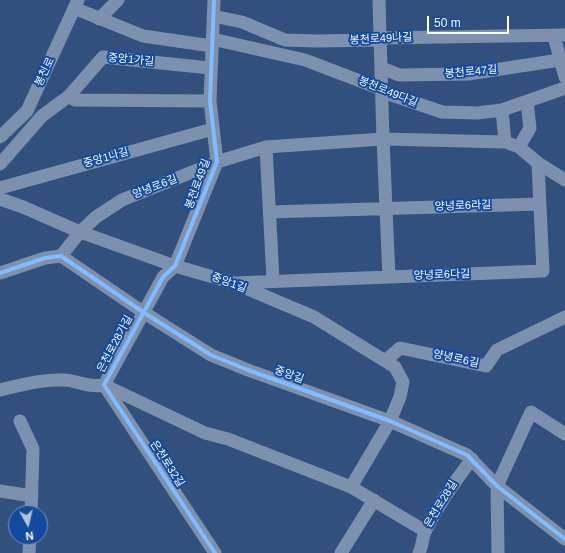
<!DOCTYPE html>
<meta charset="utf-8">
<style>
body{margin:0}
#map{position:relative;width:565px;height:553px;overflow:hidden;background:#32507e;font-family:Arial,sans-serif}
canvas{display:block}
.north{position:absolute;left:8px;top:505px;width:40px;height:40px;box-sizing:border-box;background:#124a9e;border:1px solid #7192c5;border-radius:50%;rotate:172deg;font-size:11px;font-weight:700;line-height:16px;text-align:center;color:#fff}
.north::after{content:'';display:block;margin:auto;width:14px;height:18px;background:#b7c2d2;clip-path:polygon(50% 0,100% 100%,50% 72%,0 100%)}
.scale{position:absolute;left:427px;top:16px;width:82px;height:18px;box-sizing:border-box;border:2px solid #fff;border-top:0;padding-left:5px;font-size:12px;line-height:14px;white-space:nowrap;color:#fff;-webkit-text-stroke:3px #124a9e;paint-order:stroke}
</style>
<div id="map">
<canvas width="565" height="553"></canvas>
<div class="north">N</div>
<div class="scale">50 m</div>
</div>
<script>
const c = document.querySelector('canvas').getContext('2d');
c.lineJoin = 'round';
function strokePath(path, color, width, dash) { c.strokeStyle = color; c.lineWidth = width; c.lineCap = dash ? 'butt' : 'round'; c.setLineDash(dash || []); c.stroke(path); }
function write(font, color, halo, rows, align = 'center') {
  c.font = font + ' Arial,"Noto Sans KR",sans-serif'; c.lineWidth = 4; c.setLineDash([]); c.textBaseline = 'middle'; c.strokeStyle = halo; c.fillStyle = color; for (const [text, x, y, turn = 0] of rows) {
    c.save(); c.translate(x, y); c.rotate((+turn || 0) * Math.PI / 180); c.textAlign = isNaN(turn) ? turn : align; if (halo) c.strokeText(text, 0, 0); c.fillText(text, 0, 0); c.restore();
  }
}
strokePath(new Path2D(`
 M214 0 210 101 217 162 175 266 163 277 104 385 215 553
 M379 0 383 139 389 277
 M74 8 143 36 212 46
 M213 16 242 22 285 40 316 41 377 40 381 38 565 35
 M99 19 118 0
 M554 36 565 77
 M212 39 305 60 381 89 383 92 442 112 477 113 502 110 565 88
 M382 68 399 75 468 74 560 60
 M69 96 103 57 210 68
 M502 110 505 142
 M0 137 27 111 78 0
 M266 147 273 280
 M519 147 530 128 527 102
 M0 164 42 116 69 96 75 100 210 101
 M0 188 213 129
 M0 199 23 207 80 232 175 266 234 283 314 317 395 367 403 382 400 397 390 421 351 487
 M270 212 540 204
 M61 256 80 232 96 217 122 200 217 162 266 147 383 139 505 142 519 147 538 163 565 180
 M0 273 45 258 61 256 143 312 211 355 248 370 390 421 467 455 497 486 565 539
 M235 283 543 271 538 163
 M385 361 400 348 486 366 497 350 565 317
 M0 390C21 385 42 379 64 380 79 381 89 388 104 385L205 433 228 439 351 487 425 531
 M20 421 33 449 31 513
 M0 491 32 496
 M29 553 30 537
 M341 553 374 500
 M419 553C423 545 422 537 426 530 438 505 455 481 472 459
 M498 553 497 486 531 412 565 434`), '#7d91ae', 13);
strokePath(new Path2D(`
 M214 0 210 101 217 162 175 266 163 277 104 385 215 553
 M0 273 45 258 61 256 143 312 211 355 248 370 390 421 467 455 497 486 565 539`), '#80bcff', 4);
write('11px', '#fff', '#124a9e', [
 ["봉천로49나길",381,39,-3],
 ["중앙1가길",131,60,5],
 ["봉천로",45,72,-65],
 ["봉천로47길",471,72,-5],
 ["봉천로49다길",388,92,22],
 ["중앙1나길",106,158,-16],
 ["봉천로49길",198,184,-70],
 ["양녕로6길",155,187,-21],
 ["양녕로6라길",463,206,-2],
 ["양녕로6다길",442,275,-2],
 ["중앙1길",229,283,20],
 ["은천로28가길",115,344,-62],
 ["양녕로6길",456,359,12],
 ["중앙길",289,375,20],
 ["은천로32길",167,464,57],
 ["은천로28길",441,504,-59]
]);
</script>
